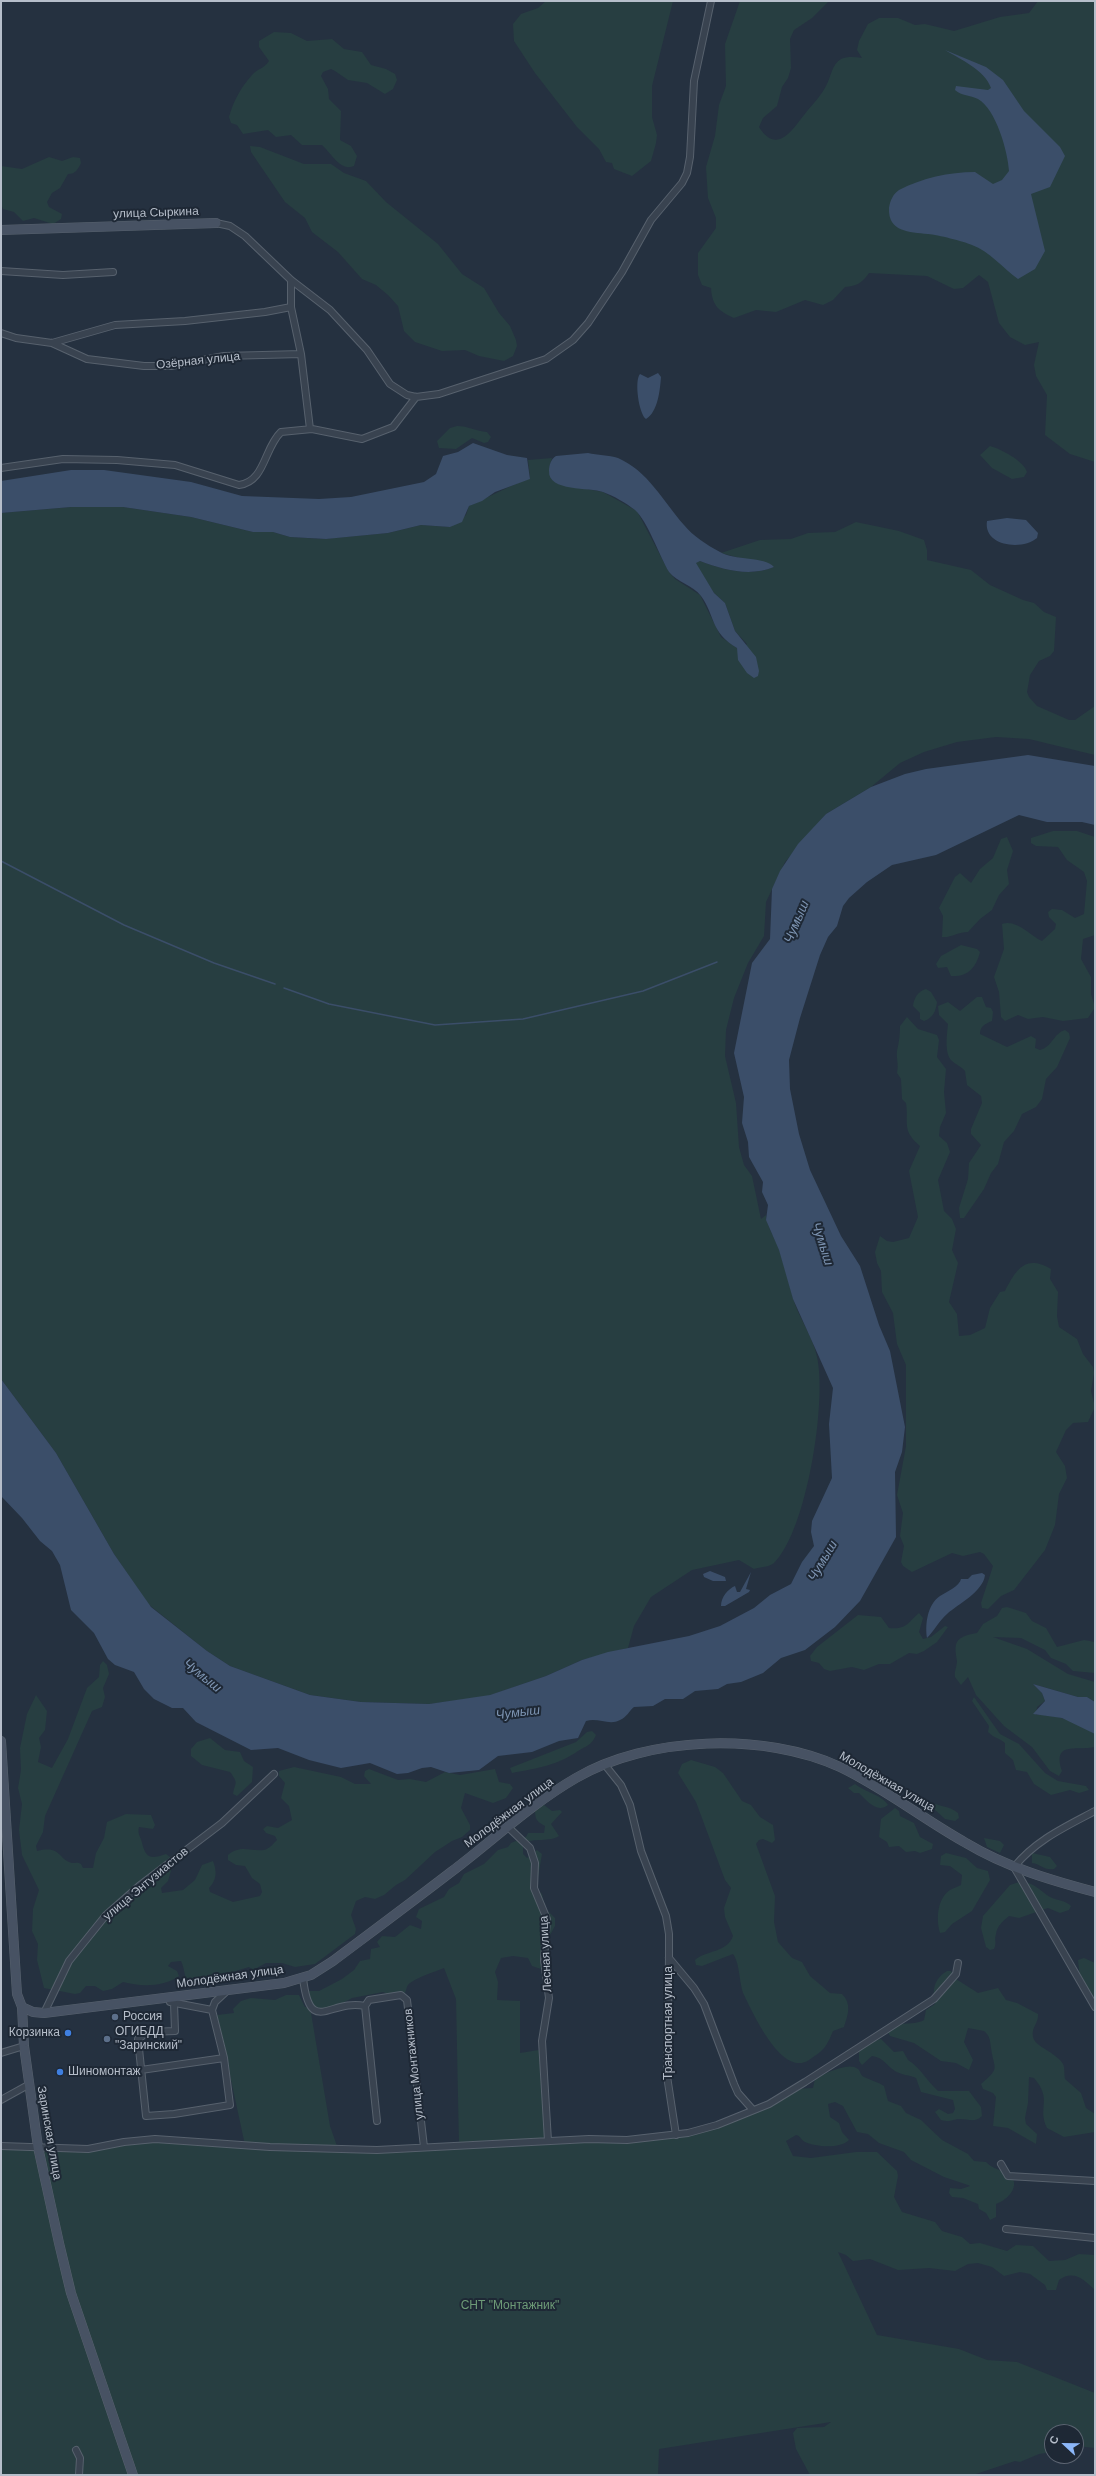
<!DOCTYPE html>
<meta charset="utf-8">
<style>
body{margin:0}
#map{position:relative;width:1096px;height:2476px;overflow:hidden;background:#253140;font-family:Arial,sans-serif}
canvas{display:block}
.frame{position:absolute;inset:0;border:2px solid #b6beca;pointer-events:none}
.north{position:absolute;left:1044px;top:2424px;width:40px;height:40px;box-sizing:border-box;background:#1e2835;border:1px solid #5b6471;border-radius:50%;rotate:292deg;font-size:11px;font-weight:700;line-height:16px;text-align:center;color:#b6beca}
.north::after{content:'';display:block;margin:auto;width:14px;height:18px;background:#8cb7f9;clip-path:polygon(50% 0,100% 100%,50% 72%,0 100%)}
</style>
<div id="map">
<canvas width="1096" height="2476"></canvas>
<div class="frame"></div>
<div class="north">С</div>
</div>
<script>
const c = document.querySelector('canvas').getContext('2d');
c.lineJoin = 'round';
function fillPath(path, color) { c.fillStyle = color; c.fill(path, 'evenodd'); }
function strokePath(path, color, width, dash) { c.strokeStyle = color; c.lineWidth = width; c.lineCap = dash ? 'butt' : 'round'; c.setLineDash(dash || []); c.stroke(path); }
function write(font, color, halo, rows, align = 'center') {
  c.font = font + ' Arial,sans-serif'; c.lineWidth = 4; c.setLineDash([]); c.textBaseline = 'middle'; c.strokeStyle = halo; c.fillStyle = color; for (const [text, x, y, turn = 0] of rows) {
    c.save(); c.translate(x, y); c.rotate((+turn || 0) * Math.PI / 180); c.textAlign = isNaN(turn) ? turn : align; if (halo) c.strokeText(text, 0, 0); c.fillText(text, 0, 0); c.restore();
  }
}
fillPath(new Path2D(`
 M546 1H673L652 86V117L657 135 656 143 651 161 632 176 614 169 612 163 606 162 599 149 577 127 535 73 514 41 513 24 521 14 538 8Z
 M740 1H829L812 18 794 30 790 39 791 68 788 78 782 87 777 106 763 118 759 127C778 157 794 127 808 110 814 103 822 94 826 86 831 77 832 64 841 59 848 56 855 57 862 58L857 50 859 41 868 24 879 18H898L915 25 925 24 954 31 1000 17 1029 13 1038 1H1095V462L1070 454 1045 435 1047 395 1036 376 1034 365 1039 342 1025 345 1010 337 999 323 988 282 979 275 963 288 954 289 927 276 869 273C862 283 857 286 845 287L833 300 823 305 805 300 776 312 756 310 734 318C719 311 712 306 711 288L702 285 698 275V253L716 228V218L708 198 706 167 715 136 719 105 726 86 725 44Z
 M274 32 291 33 307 41 332 39 344 49 362 52 371 65 386 69 395 74 397 80 393 89 385 94 367 83 348 80 335 71 331 69 323 72 321 76 328 89 329 99 341 111 340 140 351 146 357 156 354 166C341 172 331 153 322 145H302L291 135 276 137 268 130 243 134 237 125 231 123 229 117C233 102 241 87 252 75 257 69 265 68 269 61L259 47V41Z
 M250 146 260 147 304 164H331L344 173 366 181 386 202 438 244 462 274 484 288 499 313 510 326 516 340 517 346 513 356 504 361 479 356 465 350 442 351 415 342 404 331 398 306 388 295 376 285 362 279 338 252 312 232 305 218 285 202 251 152Z
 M49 157 62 161 73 157 80 158 81 163C78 169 76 174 68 174L60 188 52 193 47 202 49 207 62 214 61 219 53 224 34 218 23 221 14 212 3 209 1 204V166L22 169Z
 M457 426C468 426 476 431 487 432L491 437 488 442 484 443 472 438 456 449 439 448 437 441 450 428Z
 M990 446C1001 449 1024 461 1027 472L1024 477 1012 479 992 468 980 455Z
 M552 458 549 468 587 489 603 492 637 511 669 572 675 579 700 595 721 637 737 648 739 652 747 644 735 631 725 603 714 593 696 567V562L700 561C724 570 750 577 774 567L721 553 760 540 791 539 808 533 835 532 856 522 899 531 924 540 927 550V560L971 570 990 585 1023 600 1034 603 1044 612 1056 617 1054 651 1050 656 1039 661 1030 675 1027 692 1029 697 1037 706 1069 720H1075L1095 706V755L1029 739 996 737 957 742 924 752 900 763 871 787 826 814 785 862 766 902 764 936 748 963 734 998 726 1030 725 1056 736 1103 739 1147 744 1165 752 1176 761 1219 766 1215C767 1228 776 1239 780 1252 785 1267 789 1283 793 1298 799 1319 813 1336 817 1357 827 1401 807 1531 774 1563 770 1567 760 1567 754 1569L739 1560 692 1570 651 1597 634 1626 628 1648 582 1660 546 1676 485 1697 429 1704 361 1702 310 1695 230 1666 207 1651 148 1604 114 1554 56 1453 1 1379V513L71 507H123L191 517 253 532H273L290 537 323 539 388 533 421 525 450 527 466 515 469 506 530 477 528 460Z
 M1053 831H1077L1095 837V935L1083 939 1081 959 1091 977V994L1094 1004V1009L1088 1018 1063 1021 1043 1017 1028 1019 1018 1015 1005 1021 1001 1017 999 992 994 977 1004 949 1002 924C1017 919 1030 936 1042 941L1055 929 1056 924 1049 917 1048 912 1052 909 1062 910 1075 918 1084 914 1087 881 1084 872 1067 860 1058 847 1036 846 1031 843V838Z
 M1007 837 1013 851 1007 870 1009 884 999 895 992 910 980 919 968 932C958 932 951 938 942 937L943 916 939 908 955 877 960 873 971 883 980 869 993 858 1001 839Z
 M961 945 977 949 980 952C976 968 968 977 951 976L947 967 938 968 936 964 941 956Z
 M926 989 931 992 937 1002C936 1011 933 1018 924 1021L920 1019V1013L913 1006C914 998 918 991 926 989Z
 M977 997H982L986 1007 991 1008 993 1012 992 1021C985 1024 980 1026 980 1034L1007 1047 1031 1036 1036 1039 1035 1048 1040 1050C1052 1047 1054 1033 1065 1030L1069 1033 1070 1038 1057 1067 1046 1079 1042 1099 1036 1107 1022 1114 1014 1131 1004 1142 998 1164 991 1173 984 1189 964 1218H960L959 1208 968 1179 969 1163 981 1145 971 1134V1129L982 1103 981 1096 967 1085 965 1071C961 1066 956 1065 952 1061 944 1054 947 1034 948 1024L939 1015 938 1006 948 1002 960 1011Z
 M907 1017 918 1029 937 1035 939 1040 937 1057 946 1069 944 1092 946 1113 940 1127 939 1136 947 1143 950 1152 938 1180 944 1211 952 1219 956 1229 952 1250 958 1263 949 1302 957 1314 959 1336 970 1335 985 1328 990 1308 1000 1292 1005 1291C1016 1270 1025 1254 1051 1269L1050 1279 1058 1292 1057 1316 1059 1327 1077 1339 1083 1354 1093 1367 1094 1373 1091 1391 1095 1407 1088 1422 1073 1423 1066 1430 1056 1452 1065 1466 1067 1478 1059 1494 1055 1525 1045 1550 1014 1590 1001 1596 988 1609 982 1608 981 1603 993 1566 984 1554 980 1552 963 1556 952 1553 912 1572 903 1566 901 1562 904 1546 900 1536 903 1513 897 1495 906 1446V1365L897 1344 893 1313 882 1292 881 1271 877 1263 875 1252 880 1236 887 1241 893 1242 909 1238 918 1217 909 1171 920 1146C901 1130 909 1123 906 1103L902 1099 901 1079 897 1073C899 1063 896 1059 897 1051 899 1042 900 1035 900 1026Z
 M1007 1607 1026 1613 1032 1621 1046 1628 1057 1647 1084 1640 1095 1642V1673L1073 1671 1066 1664 1051 1658 1045 1650 1021 1638 993 1637 1027 1649 1068 1674 1095 1682V1702L1087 1697H1078L1033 1684 1042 1693 1045 1701 1037 1707 1036 1715C1055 1713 1079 1723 1095 1734V1747C1076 1751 1052 1741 1062 1771L1059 1776 1050 1771 1032 1747 1004 1726 976 1695 968 1677 961 1685 955 1677C954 1672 957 1666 957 1661 954 1643 954 1637 977 1633L983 1624 997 1616 1002 1608Z
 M919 1613 923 1618 919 1632 923 1639 931 1637 945 1626 948 1627 937 1642 924 1651 917 1654 909 1653 890 1664H879L864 1670 852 1667 830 1671 824 1669 819 1663 811 1661 810 1656 817 1647 858 1615 881 1617 889 1628C907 1630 908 1622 919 1613Z
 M103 1661 107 1665 109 1674 103 1688 105 1697 102 1707 92 1711 45 1816 43 1832 36 1846 37 1851C62 1845 57 1859 72 1863 75 1863 78 1862 81 1864L83 1868H93L96 1853 104 1838 107 1822 126 1814 151 1815 155 1825 153 1829 139 1827C137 1834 141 1837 142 1843 146 1859 151 1859 166 1854L174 1860 168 1881 161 1888 162 1893 183 1890 195 1880 202 1865 213 1861C217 1871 217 1880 209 1888L210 1892 233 1902 260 1896 262 1892 260 1884 252 1878 245 1866 236 1865 228 1860V1855C241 1844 251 1852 264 1850 269 1849 273 1844 277 1840L275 1836 266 1833 263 1829 267 1826 278 1828 292 1820 289 1806 281 1798 285 1783 279 1776V1771L294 1767 341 1777 355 1784H371L364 1776 365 1771 369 1769 398 1780 410 1779 426 1782 445 1772 460 1775 495 1769 499 1782 510 1784 513 1788 506 1798 493 1803 465 1793 461 1808 470 1825V1830L462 1837 452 1841 435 1852 405 1880 396 1885 384 1895 375 1899 365 1897 356 1901 351 1915 356 1929 355 1934 315 1964 295 1967 282 1963H266L253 1970 249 1967 189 1985C184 1978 185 1969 181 1961L171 1962 168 1966 177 1971 179 1976C164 1987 141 1987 123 1982L112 1989 103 1991 95 1986H86L80 1993 75 1994 44 1988 37 1960 38 1944 32 1931 33 1909 39 1890 22 1855 19 1830 22 1804 18 1788 21 1770 20 1748 27 1714 36 1695 47 1711 45 1730 39 1738 41 1747 38 1762 52 1768 68 1739 87 1688 99 1677 100 1665Z
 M974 1697 1000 1734 1019 1744 1045 1773 1058 1781 1086 1786 1089 1790 1079 1793 1070 1790 1051 1795 1034 1784 1027 1772 1016 1770 1013 1760 1005 1753V1743C1000 1738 995 1739 988 1732L989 1726 972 1701Z
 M592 1731 596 1735C592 1745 586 1746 578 1751 556 1766 538 1768 512 1773L510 1768 576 1742 587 1732Z
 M210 1738 225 1750 240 1752 244 1761 253 1767 252 1782 237 1796 233 1794C235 1782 239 1784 230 1772L202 1765 191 1756V1749L197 1742Z
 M691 1760 715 1767 723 1773 742 1801 751 1805 760 1817 773 1825 775 1840 772 1843 763 1839 759 1840 756 1844 775 1896 774 1922 778 1942 792 1958 802 1962 810 1976 830 1993 842 1994C852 2004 848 2015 844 2027L833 2031C826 2048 824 2050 809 2060 782 2078 753 2013 744 1995 739 1984 740 1963 733 1954L702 1966 696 1965 695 1960C706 1950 727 1953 733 1936L725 1917 724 1908 731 1888 725 1880 696 1802 678 1773 682 1764Z
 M855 1784C865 1792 882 1795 888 1805 877 1814 866 1800 859 1793H854L848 1788Z
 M927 1800C937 1807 949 1805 958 1813L959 1818 955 1821 945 1819 934 1809 929 1810 925 1808Z
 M544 1805 552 1811 560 1810 562 1812 551 1824 559 1836C551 1842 533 1838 523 1843V1854L527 1858 537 1850 542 1854 536 1889 542 1894 545 1908 555 1918V1926L550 1935V1947L541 1969 532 1966 528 1958 513 1956 501 1958 495 1972 498 1982 497 2000 520 2001V2053L545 2049 550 2141 627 2140 688 2133 769 2104 771 2107 795 2089 813 2088 815 2079C824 2074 849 2061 858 2069 861 2072 860 2075 864 2077 870 2080 878 2082 884 2086L888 2101 901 2106 906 2113 921 2120 942 2140 968 2154 974 2161 986 2162C992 2168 996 2168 1003 2172 1007 2174 1007 2178 1013 2179 1018 2190 1005 2201 996 2204V2217L990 2220 986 2213 979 2209 978 2204 963 2198 952 2197 949 2193 950 2188 961 2189 970 2186 968 2185 944 2177 911 2160 904 2152 879 2143 868 2134 857 2132 843 2106 835 2102 828 2104 830 2117 839 2123 842 2132 849 2140C840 2149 816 2147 805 2142 801 2140 801 2136 796 2135L786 2141 793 2156 811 2158 856 2152H877L897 2171 898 2176 894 2197 902 2212 935 2222 942 2231 962 2237 970 2244 980 2243 1007 2251 1016 2245 1033 2246 1049 2261 1065 2260 1079 2254 1095 2255V2290C1085 2281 1074 2269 1059 2280L1056 2290H1047L1045 2285 1030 2274 1020 2272 1004 2276 992 2267 978 2263 968 2264 955 2271 929 2268 898 2270 870 2259 853 2261 846 2255 838 2252 877 2335 959 2349 987 2360 1017 2362 1095 2393V2448L1076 2446V2432H1052V2452L1039 2454 1020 2462 1015 2461 973 2475H810L796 2449 793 2433 797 2428 824 2427 831 2422 659 2449 658 2475H1V2146L88 2149 155 2139 245 2145 217 2015 234 2013 233 2009 241 2001 251 1998 275 2000 286 1995H299L305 2007H310L330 2126 338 2149 459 2145 456 1999 444 1968C432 1973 420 1976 410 1983 406 1985 407 1991 404 1994L390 1995 383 1992 352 1998 328 2011 315 2009 307 1996 309 1991H319L342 1979 354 1970 360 1961 370 1959 371 1949 380 1947 377 1942 382 1936 395 1937 410 1925 421 1929 422 1921 416 1917 419 1909 444 1897 449 1889 459 1883 464 1874 484 1864 498 1850 508 1847 511 1843 526 1837 528 1833H544L545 1826C536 1821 535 1819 535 1809Z
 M895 1808 899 1811 900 1816 914 1823 920 1837 933 1844 932 1849 920 1853 915 1851 906 1852 899 1846 889 1847 887 1842 879 1837 881 1819Z
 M984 1838 1000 1841 1004 1845 1000 1853 987 1847Z
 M946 1853 966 1858 977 1868 988 1871 990 1880 972 1911 952 1924 945 1932 940 1933C936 1919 937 1899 950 1890 953 1888 958 1887 961 1885L962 1875 950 1866 940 1865 941 1856Z
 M1032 1853 1050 1857 1057 1866 1054 1869C1044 1871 1041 1864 1032 1863Z
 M1019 1882C1034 1881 1040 1891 1050 1897 1058 1901 1065 1900 1071 1906L1069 1910 1060 1913 1048 1908 1019 1918 1009 1916C1003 1921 997 1926 996 1934 994 1940 997 1943 994 1949L990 1950 986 1947 981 1928 983 1916 1010 1885Z
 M1084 1958 1095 1963V1999L1080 1980 1078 1960Z
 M947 1971H951L956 1979 978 1993 998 1988 1006 2000 1017 2003 1038 2014C1039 2023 1031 2027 1033 2037 1035 2047 1056 2052 1063 2064 1065 2068 1064 2074 1065 2079L1081 2093 1086 2108 1095 2114V2132L1064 2137 1047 2128C1037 2107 1053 2100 1034 2078L1029 2077 1028 2103 1025 2118 1026 2124 1037 2134 1036 2144 1008 2128 993 2126 996 2097 993 2093 983 2089 981 2084C1001 2067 994 2070 991 2048 990 2040 990 2036 984 2031L968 2028 964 2042 973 2060 969 2070 956 2063 941 2061 914 2043 890 2036 888 2032C894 2019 912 2027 924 2020L926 2010 935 2004C932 1989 934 1979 947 1971Z
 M881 2039 894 2052 903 2051 908 2060C920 2067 927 2081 938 2091H969L981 2107 982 2116C975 2123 969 2119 960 2119 952 2119 951 2123 941 2120L935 2112 939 2109 948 2114 953 2113 955 2109 953 2100 921 2092 916 2078C910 2075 901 2075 895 2071 886 2065 884 2058 872 2056L862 2065 859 2061V2051L866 2044Z`), '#273e41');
fillPath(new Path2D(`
 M945 50 986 67 1003 80 1024 111 1060 147 1065 156 1050 187 1031 194 1045 251 1035 269 1018 279C1003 268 989 251 972 245 963 241 938 235 928 234 909 232 888 232 889 208 890 201 893 194 899 190 922 178 949 172 975 172L993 184 1002 180 1009 171C1008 152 996 109 978 99 970 95 962 96 955 90L956 86 988 90 991 88C985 70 960 59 945 50Z
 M658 373 661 377C660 390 658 412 646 419 639 414 634 381 640 374L648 378Z
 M473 443 507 455 527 458 530 479 495 492 482 501 469 506 462 522 450 527 421 525 388 533 326 539 290 537 273 532H253L191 517 123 507H71L1 513V481L71 470H104L191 482 242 496 319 499 351 497 424 482 436 474 443 456 458 452Z
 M588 453C597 455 609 455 618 458 648 471 663 501 684 525 693 536 707 545 720 552 735 561 764 556 774 567 750 577 724 570 700 561L696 563 714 593 725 603 735 631 756 657 759 671 758 676 754 678 747 673 738 660 737 648C710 632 716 617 701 596 693 585 678 583 669 572 660 557 647 520 635 510 626 503 614 496 603 492 590 487 548 492 549 471 549 465 551 459 556 456Z
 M1007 518 1026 520 1038 533 1037 538C1022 551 983 546 987 521Z
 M1028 755 1095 766V825L1082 822H1047L1019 815 936 855 892 865 867 882 849 898 843 906 837 926 828 937 820 955 800 1018 789 1060 790 1089 799 1134 810 1170 841 1236 860 1266 879 1325 890 1351 905 1427 902 1452 895 1472 896 1537 860 1601 835 1627 805 1650 781 1658 763 1673 741 1682 727 1684 718 1689 695 1691 683 1699H665L653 1706 634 1707C629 1711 627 1717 620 1720 609 1726 598 1717 586 1721L578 1738 559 1741 532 1752 498 1756 479 1770 449 1773 431 1767 422 1768 408 1773 397 1774 370 1763 341 1768 309 1760 278 1748 251 1750 196 1722 183 1708H172L154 1699 144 1689 134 1672 115 1665 108 1659 94 1633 71 1610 60 1565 52 1551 40 1541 22 1518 1 1496V1379L56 1453 114 1554 151 1607 207 1651 230 1666 310 1695 361 1702 429 1704 490 1695 546 1676 582 1660 608 1652 689 1636 720 1626 754 1608 770 1595 791 1584 802 1562 814 1546 811 1532 812 1521 832 1478 829 1424 833 1388 793 1299 779 1250 766 1220 768 1205 762 1192 763 1182 749 1157 748 1142 742 1123 744 1097 734 1053 752 963 770 939 772 889 780 871 798 844 826 814 871 787 905 774 926 769Z
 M710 1571 725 1577 726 1581H713L704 1577 703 1574Z
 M751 1572 746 1589 750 1590 749 1592 725 1606H721C721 1597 728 1589 735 1586L737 1592H740Z
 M982 1573 985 1575C983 1592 958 1604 947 1614 939 1621 934 1631 927 1638 925 1625 927 1605 940 1596 946 1592 960 1586 961 1579H968L972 1575Z
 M1033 1684 1078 1697H1087L1095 1702V1734L1062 1718 1033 1714 1045 1701 1042 1693Z`), '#3b4e69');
strokePath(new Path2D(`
 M1 861 124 925 214 963 275 984
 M284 988 329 1004 435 1025 523 1019 643 991 717 962`), '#3b4e69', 1.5);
const street = new Path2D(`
 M216 223 230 226 245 236 291 280 330 310 367 350 390 384 407 395 416 397 439 394 546 359 573 340 588 323 622 272 651 220 682 183 687 173 690 157 694 81 711 1
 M1 271 63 275 113 272
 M291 280V307L301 354 310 429
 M1 333 16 338 52 343 115 325 185 321 265 312 291 307
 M52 343 87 359 144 366H171L224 356 301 354
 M1 468 63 459 117 460 175 465 239 485C265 482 264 448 281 432L312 429 362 439 393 427 416 397
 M605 1765 621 1785 630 1805 641 1851 666 1916 669 1934V1958L667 2076 676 2135
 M1095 1811C1065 1827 1036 1840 1014 1867L1095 2007
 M508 1827 530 1848 535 1863 534 1888 547 1919 544 1960 549 1998 542 2041 548 2141
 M669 1958 694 1988 704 2004 734 2084 738 2093 753 2110
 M303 1978C310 2038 330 1998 365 2006
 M170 2002 212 2010
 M174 2003 175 2031 148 2032 138 2039 146 2116 174 2114 230 2105 224 2058 212 2010 215 2002 229 1989
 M44 2013 69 1961 106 1915 139 1886 222 1823 274 1774
 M1 2053 24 2046
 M141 2070 224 2058
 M1 2100 28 2085
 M377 2121 365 2006 369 2000 401 1995 407 2000 424 2147
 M1 2146 88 2149 124 2142 155 2139 270 2147 377 2150 589 2139 627 2140 688 2133 717 2125 769 2104 805 2082 934 1999 956 1974 958 1963
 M1001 2164 1008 2176 1095 2181
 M1006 2229 1095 2238
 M76 2450 80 2458 79 2475`);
const secondary = new Path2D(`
 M1 230 216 223
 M1 1741 17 1994 22 2007 24 2046 38 2147 59 2243 71 2293 133 2475
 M22 2007 33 2012 44 2013 284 1983 311 1975 333 1961C373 1931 412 1902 451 1872 492 1841 531 1804 576 1778 648 1736 764 1732 840 1767 884 1788 923 1819 966 1843 1006 1867 1050 1880 1095 1892`);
strokePath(street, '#57616d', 8);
strokePath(secondary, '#57616d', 10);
strokePath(street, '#394350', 6);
strokePath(secondary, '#475263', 9);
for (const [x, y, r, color] of [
 [115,2017,4,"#5c6f8a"],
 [68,2033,4,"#3f7fe0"],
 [107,2039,4,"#5c6f8a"],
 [60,2072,4,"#3f7fe0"]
]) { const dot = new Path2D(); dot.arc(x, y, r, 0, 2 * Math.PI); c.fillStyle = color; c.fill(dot); strokePath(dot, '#1e2835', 1.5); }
write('12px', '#b6beca', '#1e2835', [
 ["улица Сыркина",156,213,-2],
 ["Озёрная улица",198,361,-6],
 ["Молодёжная улица",887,1782,30],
 ["Молодёжная улица",509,1813,-37],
 ["улица Энтузиастов",146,1884,-40],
 ["Лесная улица",546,1954,-93],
 ["Молодёжная улица",230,1977,-8],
 ["Транспортная улица",669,2023,-90],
 ["улица Монтажников",414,2064,-96],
 ["Заринская улица",49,2133,80]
]);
write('12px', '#b6beca', '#1e2835', [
 ["Россия",123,2017],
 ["ОГИБДД",115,2032],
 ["\"Заринский\"",115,2046],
 ["Корзинка",60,2033,"right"],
 ["Шиномонтаж",68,2072]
], 'left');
write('12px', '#6d9b77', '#1e2835', [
 ["СНТ \"Монтажник\"",510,2306]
]);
write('italic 13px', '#7d94b2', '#1e2835', [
 ["Чумыш",797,922,-67],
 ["Чумыш",822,1244,72],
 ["Чумыш",823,1561,-59],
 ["Чумыш",202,1676,39],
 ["Чумыш",518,1713,-7]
]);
</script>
